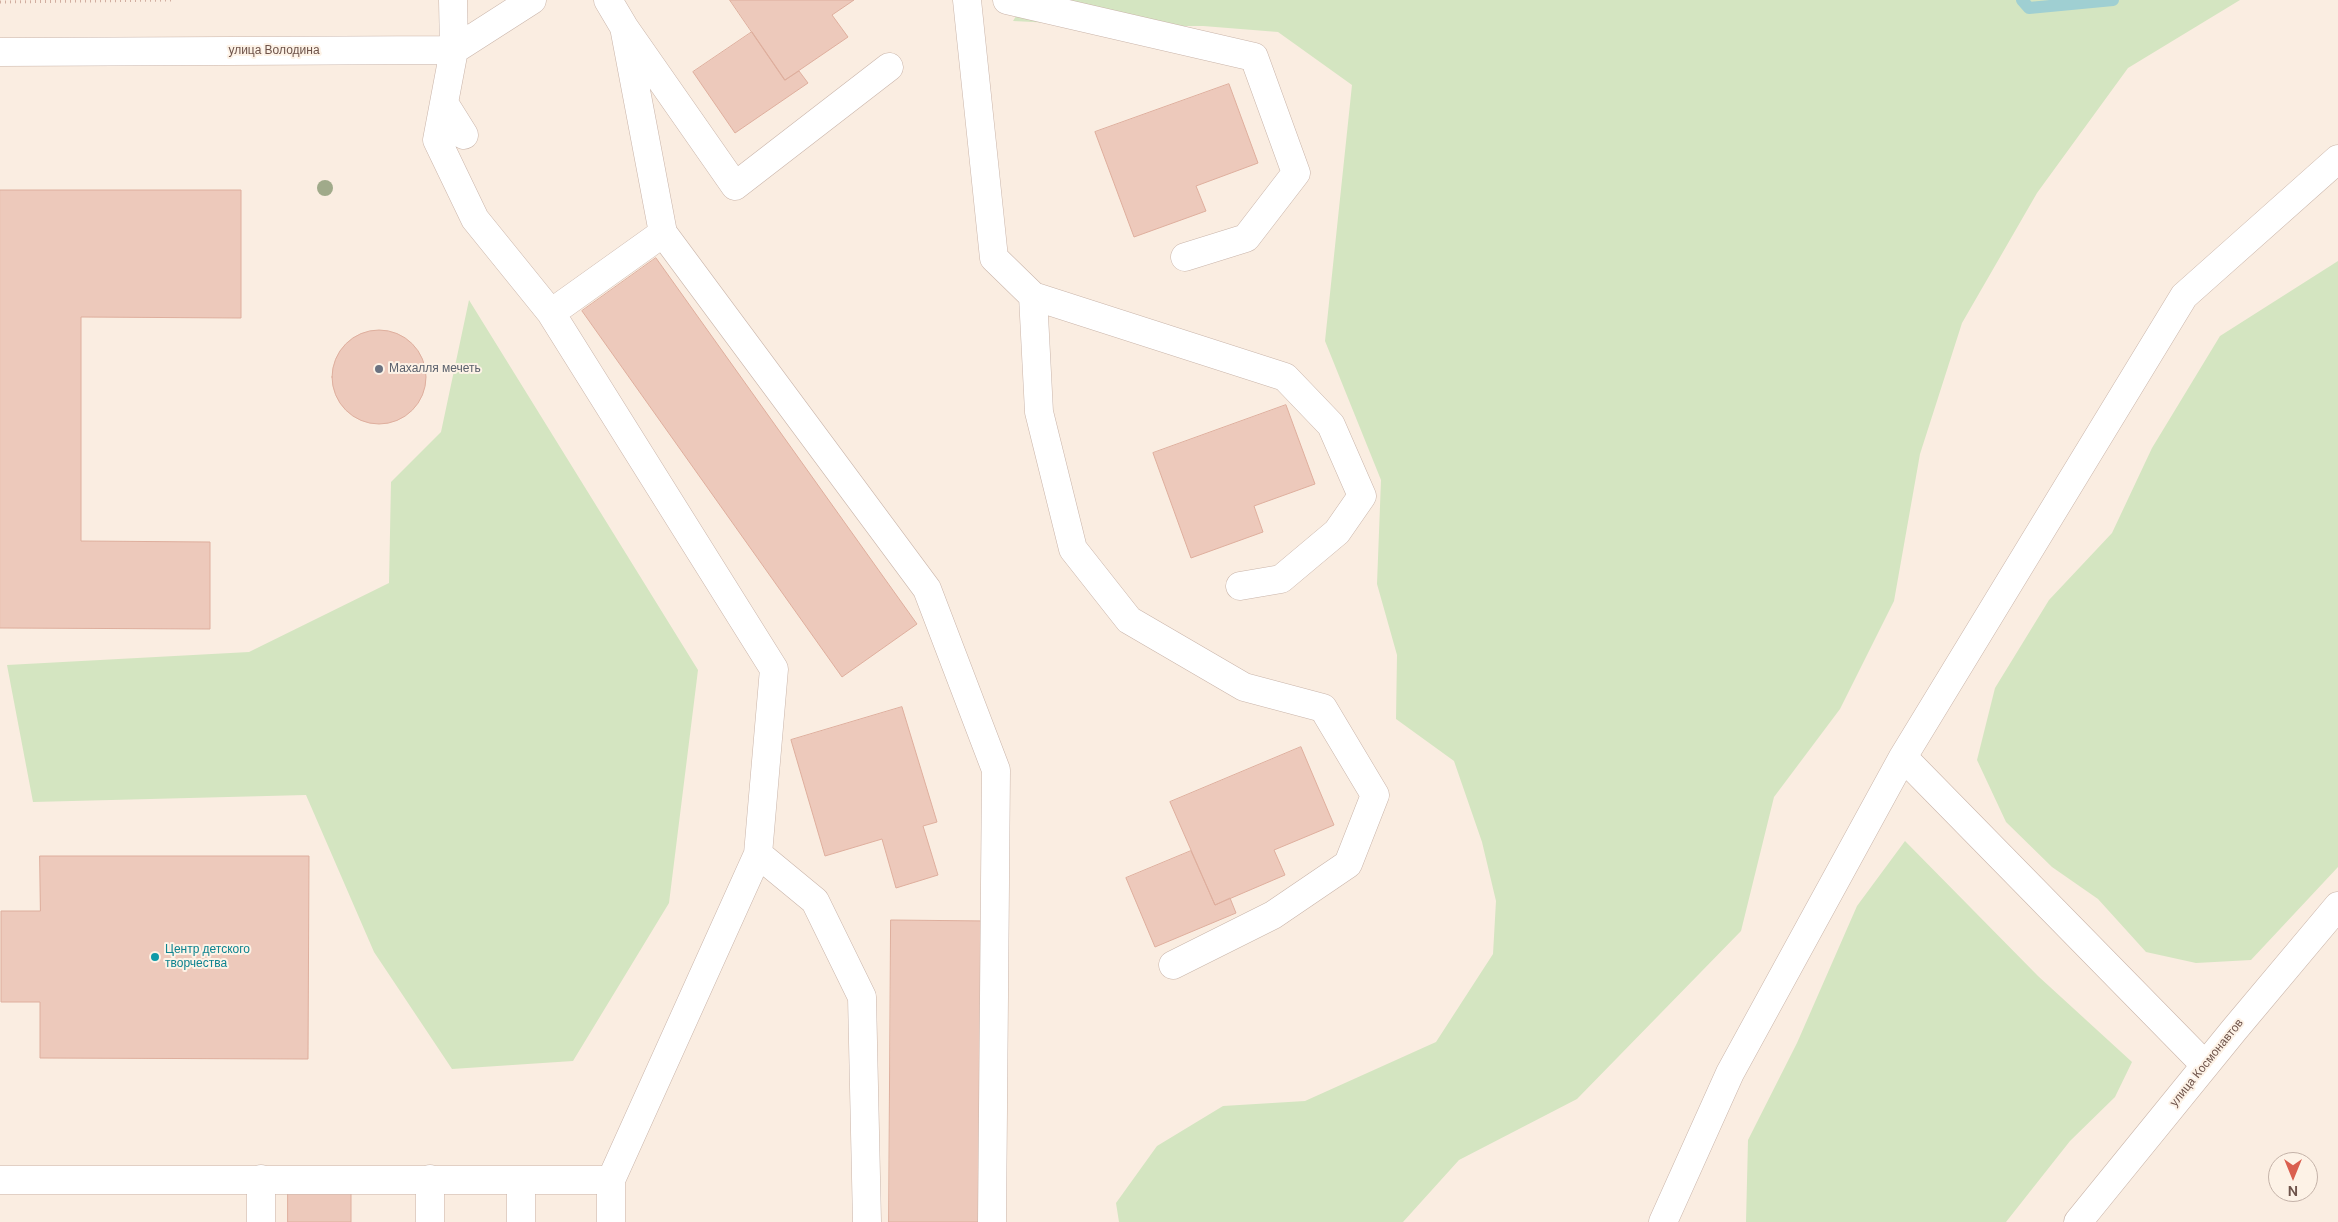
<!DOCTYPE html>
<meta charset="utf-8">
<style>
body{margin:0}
#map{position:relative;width:2338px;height:1222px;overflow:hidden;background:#faede1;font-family:"DM Sans",sans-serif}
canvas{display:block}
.north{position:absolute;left:2268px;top:1152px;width:50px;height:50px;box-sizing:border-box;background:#fdf2e6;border:1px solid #c4b2a8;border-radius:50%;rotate:180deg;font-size:14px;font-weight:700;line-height:20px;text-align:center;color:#6e534a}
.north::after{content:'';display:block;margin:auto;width:18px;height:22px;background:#da5f4f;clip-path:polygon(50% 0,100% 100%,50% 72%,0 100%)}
</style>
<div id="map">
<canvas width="2338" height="1222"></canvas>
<div class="north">N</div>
</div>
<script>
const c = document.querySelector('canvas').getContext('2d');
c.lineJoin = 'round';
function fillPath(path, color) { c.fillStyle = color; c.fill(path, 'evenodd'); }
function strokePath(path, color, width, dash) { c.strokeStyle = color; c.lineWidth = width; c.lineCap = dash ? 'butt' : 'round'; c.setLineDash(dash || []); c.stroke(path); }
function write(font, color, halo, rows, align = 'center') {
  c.font = font + ' "DM Sans",sans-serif'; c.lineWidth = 4; c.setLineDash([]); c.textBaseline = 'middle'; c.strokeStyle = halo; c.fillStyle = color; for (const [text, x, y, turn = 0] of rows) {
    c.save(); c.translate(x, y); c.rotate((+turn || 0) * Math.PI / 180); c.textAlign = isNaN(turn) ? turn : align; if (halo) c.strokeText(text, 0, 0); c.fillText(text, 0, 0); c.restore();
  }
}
fillPath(new Path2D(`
 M1026 0H2240L2128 68 2037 193 1962 323 1920 454 1894 601 1840 709 1774 797 1741 931 1577 1099 1459 1160 1403 1222H1119L1116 1203 1157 1146 1223 1106 1305 1101 1436 1042 1493 954 1496 901 1482 842 1454 761 1396 719 1397 655 1377 584 1381 480 1325 341 1352 85 1278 32 1203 26H1113L1013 21Z
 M2338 261V867L2251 960 2196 963 2146 952 2098 899 2052 867 2006 822 1977 760 1995 688 2049 600 2112 533 2152 448 2220 336Z
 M469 300 698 670 669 903 573 1061 452 1069 374 952 306 795 33 802 7 665 249 652 389 583 391 482 441 432Z
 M1905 841 2038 976 2132 1062 2115 1097 2070 1141 2006 1222H1746L1748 1140 1797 1043 1857 906Z`), '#d4e5c1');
strokePath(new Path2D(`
 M2022 0 2029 8 2113 0`), '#9fcfd2', 12);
const building = new Path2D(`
 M730 0H854L832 15 848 37 785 80Z
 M752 32 785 80 799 71 808 83 735 133 693 72Z
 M1229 84 1258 163 1196 186 1206 211 1134 237 1095 132Z
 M0 190H241V318L81 317V541L210 542V629L0 628Z
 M656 258 917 624 842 677 582 311Z
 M332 377a47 47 0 1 1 94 0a47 47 0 1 1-94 0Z
 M1286 405 1315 484 1254 506 1263 532 1191 558 1153 453Z
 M902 707 937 822 923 826 938 875 896 888 882 839 825 856 791 740Z
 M1301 747 1334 825 1274 850 1285 875 1215 905 1170 802Z
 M1191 851 1215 905 1230 898 1236 913 1155 947 1126 878Z
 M40 856H309L308 1059 40 1058V1002H1V911H40Z
 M891 920 988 921 987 1222H889Z
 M288 1187H351V1222H288Z`);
fillPath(building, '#edc9bb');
strokePath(building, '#deae9d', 1);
const minor = new Path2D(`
 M453 0 454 50 437 140 475 219 551 313 774 669 758 854 611 1180
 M608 0 624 27 735 186 889 67
 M967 0 994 258 1033 296 1285 377 1331 425 1362 496 1337 532 1281 579 1240 586
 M1007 0 1254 57 1296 173 1246 238 1185 257
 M624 27 663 233 927 589 996 770 992 1222
 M0 52 454 50 532 0
 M444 103 464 135
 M1033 296 1039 412 1073 549 1129 620 1244 687 1323 708 1375 795 1348 864 1273 915 1173 965
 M551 313 663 233
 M1903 757 2205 1065
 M758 854 815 901 862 997 867 1222
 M261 1179V1222
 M0 1180H611V1222
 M521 1180V1222
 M430 1222V1179
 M1663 1222 1730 1073 1903 757 2184 296 2338 159
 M2078 1222 2234 1030 2338 906`);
strokePath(minor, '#c9b4a9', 29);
strokePath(new Path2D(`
 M0 2 171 0`), '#d1ad9f', 3, [1, 4]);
strokePath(minor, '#fff', 28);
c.fillStyle = '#a0aa8a';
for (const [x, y] of [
 [325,188]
]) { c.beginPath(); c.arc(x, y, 8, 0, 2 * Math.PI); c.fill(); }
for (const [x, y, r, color] of [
 [379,369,5,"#6b7280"],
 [155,957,5,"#0f9aa8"]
]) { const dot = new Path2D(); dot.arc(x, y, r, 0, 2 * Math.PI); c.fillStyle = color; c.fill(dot); strokePath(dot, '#fdf2e6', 2); }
write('12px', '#6e534a', '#fdf2e6', [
 ["улица Володина",274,51],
 ["улица Космонавтов",2207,1063,-51]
]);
write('12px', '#5b616d', '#fdf2e6', [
 ["Махалля мечеть",389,369]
], 'left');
write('12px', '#0d838f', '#fdf2e6', [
 ["Центр детского",165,950],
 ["творчества",165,964]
], 'left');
</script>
